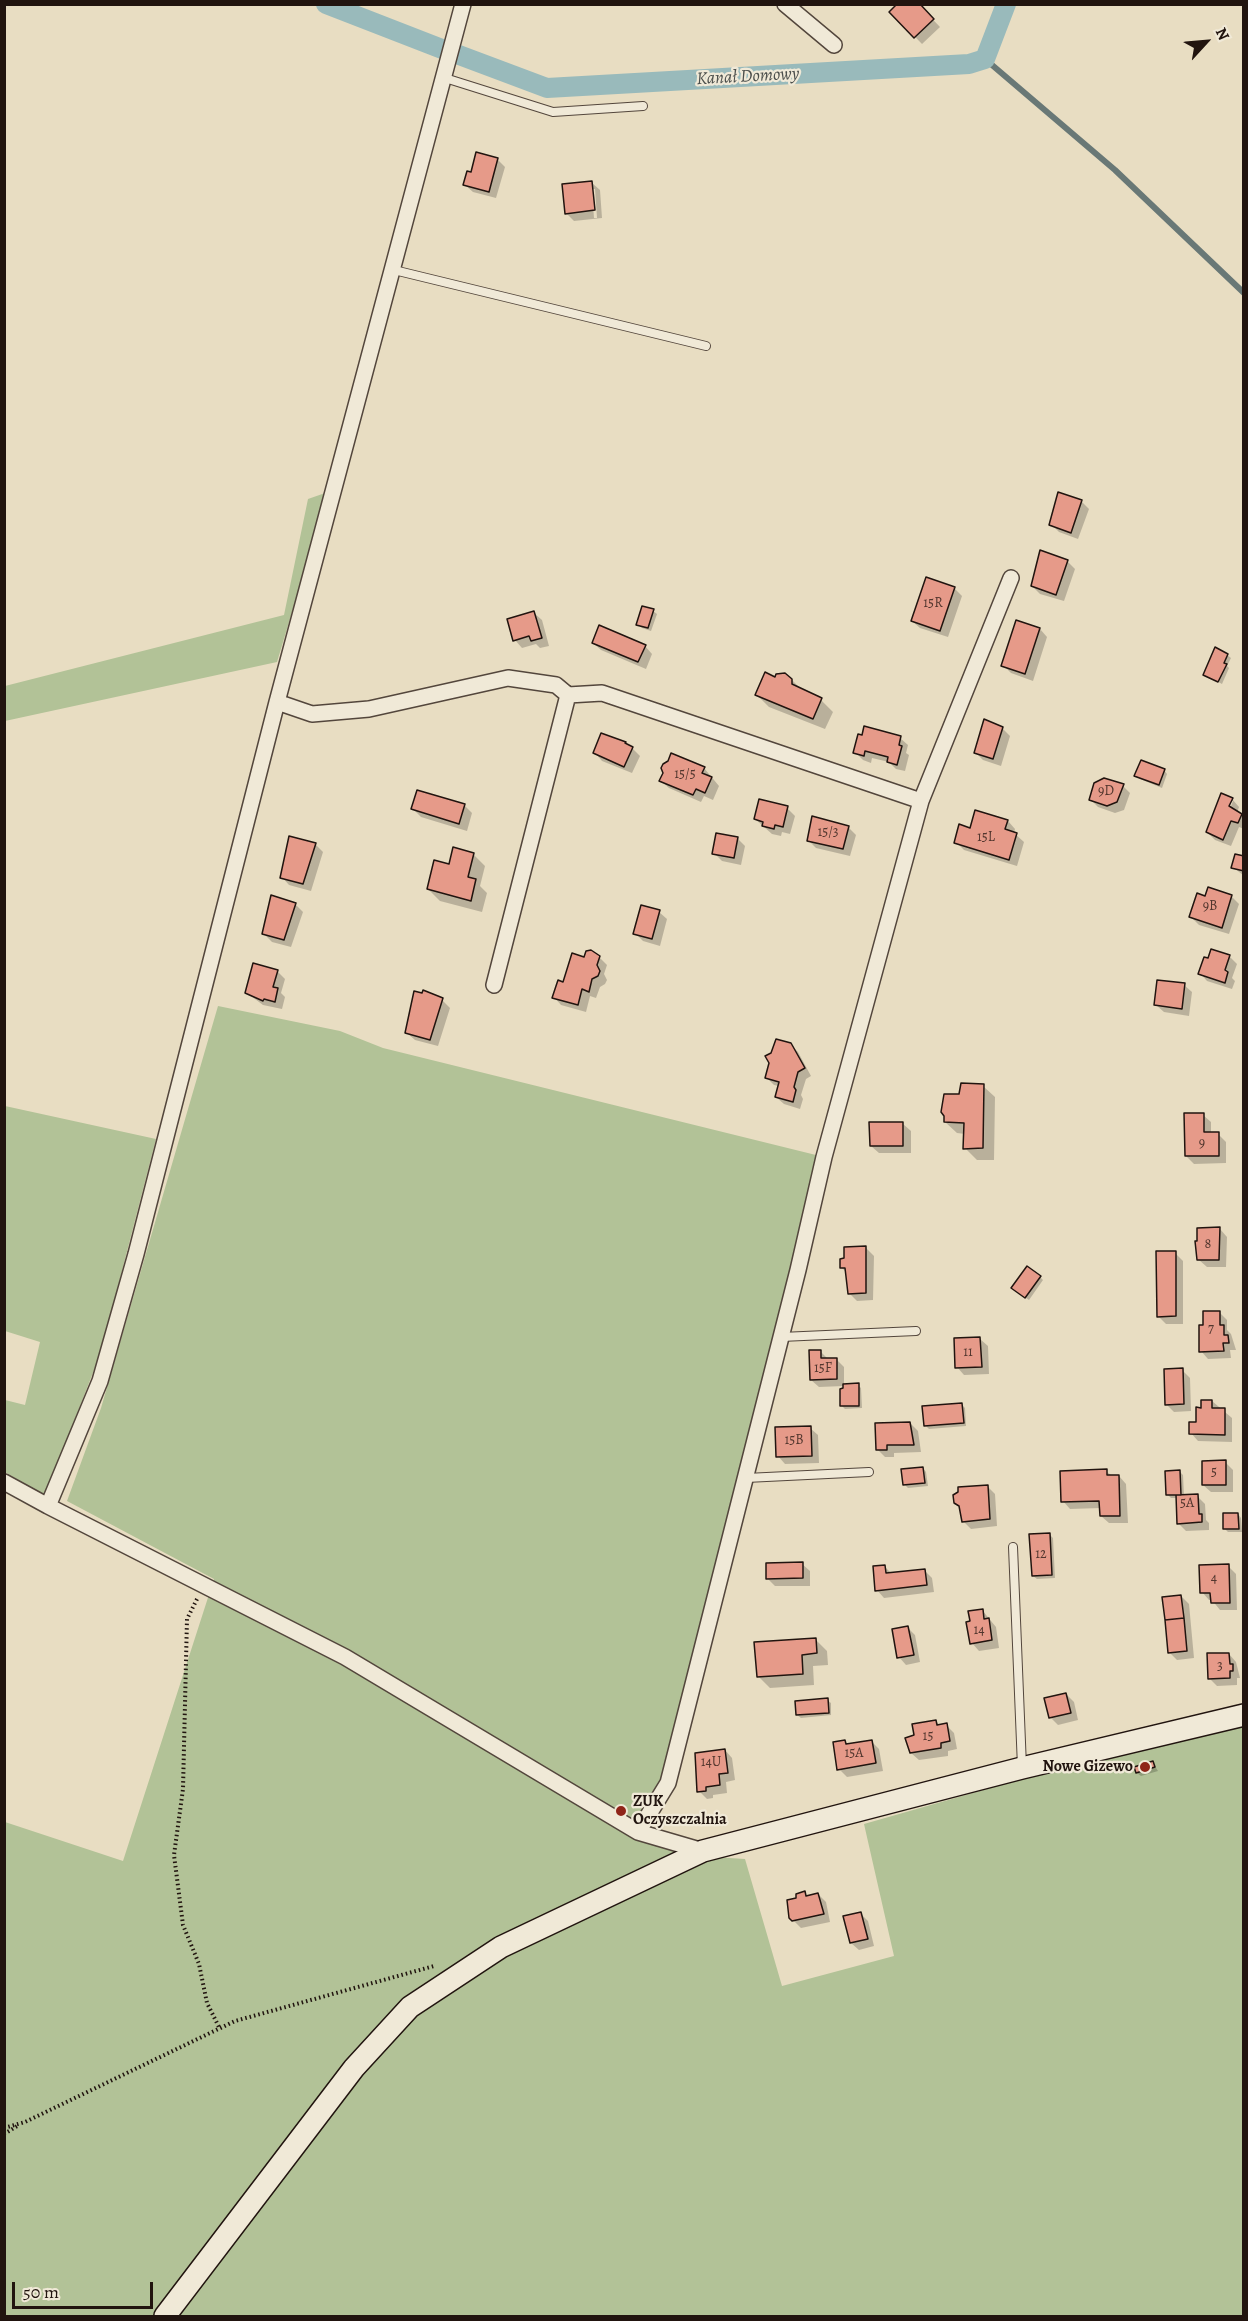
<!DOCTYPE html>
<meta charset="utf-8">
<style>
body{margin:0}
#map{position:relative;width:1248px;height:2321px;overflow:hidden;background:#e8ddc2;font-family:Alegreya,serif}
canvas{display:block}
.frame{position:absolute;inset:0;border:6px solid #21140f;pointer-events:none}
.north{position:absolute;left:1176px;top:12px;width:60px;height:60px;-webkit-text-stroke:4px #f0e9d7;paint-order:stroke;rotate:64deg;font-size:16px;font-weight:700;line-height:24px;text-align:center;color:#21140f}
.north::after{content:'';display:block;margin:auto;width:21px;height:27px;background:#21140f;clip-path:polygon(50% 0,100% 100%,50% 72%,0 100%)}
.scale{position:absolute;left:12px;top:2282px;width:141px;height:27px;box-sizing:border-box;border:3px solid #21140f;border-top:0;padding-left:8px;font-size:18px;line-height:21px;white-space:nowrap;color:#21140f;-webkit-text-stroke:4px #f0e9d7;paint-order:stroke}
</style>
<div id="map">
<canvas width="1248" height="2321"></canvas>
<div class="frame"></div>
<div class="north">N</div>
<div class="scale">50 m</div>
</div>
<script>
const c = document.querySelector('canvas').getContext('2d');
c.lineJoin = 'round';
function fillPath(path, color) { c.fillStyle = color; c.fill(path, 'evenodd'); }
function strokePath(path, color, width, dash) { c.strokeStyle = color; c.lineWidth = width; c.lineCap = dash ? 'butt' : 'round'; c.setLineDash(dash || []); c.stroke(path); }
function write(font, color, halo, rows, align = 'center') {
  c.font = font + ' Alegreya,serif'; c.lineWidth = 4.5; c.setLineDash([]); c.textBaseline = 'middle'; c.strokeStyle = halo; c.fillStyle = color; for (const [text, x, y, turn = 0] of rows) {
    c.save(); c.translate(x, y); c.rotate((+turn || 0) * Math.PI / 180); c.textAlign = isNaN(turn) ? turn : align; if (halo) c.strokeText(text, 0, 0); c.fillText(text, 0, 0); c.restore();
  }
}
fillPath(new Path2D(`
 M328 492 277 662 5 721V686L284 615 308 499Z
 M218 1006 340 1031 383 1048 824 1157 648 1831 682 1855 745 1859 782 1986 894 1956 864 1824 1243 1716V2316H5V1822L123 1861 214 1579 67 1501 101 1408Z
 M5 1106 156 1139 101 1352 45 1496 5 1472V1400L25 1405 40 1342 5 1331Z`), '#b2c297');
fillPath(new Path2D(`
 M918 4 940 27 922 44 891 12Z
 M497 159 505 167 496 198 473 192 465 185 472 174Z
 M592 183 600 190 602 218 574 221 566 213ZM592 189H595L597 218H594Z
 M1081 501 1089 509 1078 539 1059 532 1051 524Z
 M1040 552 1067 561 1075 569 1064 601 1040 594 1032 586Z
 M954 588 962 596 948 637 920 628 912 621Z
 M653 611 657 614 651 631 642 628 638 624Z
 M534 613 542 620 549 646 540 648 536 644 522 648 515 640Z
 M1017 622 1040 629 1047 637 1033 681 1011 673 1003 665Z
 M593 643 645 646 652 654 646 669 601 650Z
 M1227 655 1231 658 1227 666 1229 668 1222 684 1204 674Z
 M776 679 792 680 805 693 821 700 833 712 825 729 769 707 757 695Z
 M1002 728 1010 736 1001 766 983 760 976 753Z
 M900 738 908 745 906 753 909 755 905 771 896 769 889 762 872 758 871 763 863 760 855 752Z
 M632 748 640 756 632 773 602 761 595 753Z
 M704 768 719 786 713 800 704 796 701 802 669 788 661 781Z
 M1164 770 1167 774 1162 788 1140 779 1136 776Z
 M1123 786 1130 793 1124 810 1115 813 1098 807 1090 799Z
 M1222 795 1232 799 1239 807 1237 813 1244 818V829L1239 827 1231 846 1215 840 1207 832ZM1230 801H1233L1228 814 1225 812Z
 M464 805 472 813 467 831 421 817 413 809Z
 M787 808 795 816 790 834 782 832 781 836 772 834 755 819Z
 M976 812 1008 821 1015 829 1014 833 1024 842 1017 866 964 850 956 842 971 829Z
 M848 827 856 835 850 856 816 848 808 840Z
 M737 838 745 846 741 865 722 861 714 853Z
 M315 844 323 852 311 891 289 885 282 877Z
 M473 854 485 866 480 886 487 893 482 912 440 901 428 889 450 866Z
 M1244 858V876L1233 867Z
 M1231 896 1239 904 1229 934 1199 925 1191 917 1206 898Z
 M295 904 303 912 291 947 272 942 264 934Z
 M659 912 667 919 660 946 643 941 635 933Z
 M1229 956 1237 964 1232 978 1235 981 1232 989 1207 981 1200 973Z
 M599 957 607 965 604 974 607 980 605 984 600 987 596 998 590 996 586 1012 561 1005 554 997 564 983 585 959Z
 M277 971 285 979 281 993 285 997 282 1009 263 1005 247 993Z
 M1184 985 1192 992 1189 1016 1164 1012 1156 1005Z
 M442 1000 450 1008 438 1046 415 1040 407 1033Z
 M790 1044 798 1052 811 1076 806 1079 801 1095 803 1099 800 1109 784 1104 776 1097 779 1086 774 1085 766 1077Z
 M983 1086 995 1097 994 1160H977L965 1148V1134L957 1133 945 1122 961 1095Z
 M1203 1115 1211 1122V1134H1218L1226 1142V1163L1194 1164 1186 1156Z
 M903 1124 911 1131V1153H879L871 1146Z
 M1220 1229 1227 1237 1226 1267H1207L1199 1260Z
 M866 1248 874 1256 873 1300 857 1301 849 1293 846 1272 842 1268Z
 M1175 1253 1183 1261V1324H1166L1158 1316Z
 M1040 1277 1043 1280 1029 1300 1016 1291Z
 M1219 1312 1227 1320V1330L1231 1334 1236 1350H1230L1231 1358 1208 1359 1201 1351 1204 1326Z
 M980 1339 988 1346 989 1374 964 1375 957 1367Z
 M820 1351 829 1360 836 1359 844 1367V1385H858L861 1388 862 1408 845 1409 842 1406 844 1386 819 1387 811 1380Z
 M1182 1370 1190 1378 1191 1411 1174 1412 1166 1404Z
 M1212 1401 1232 1418V1442L1198 1441 1191 1433 1197 1423 1202 1409Z
 M961 1404 965 1408 966 1426 929 1429 926 1426Z
 M910 1423 918 1431 921 1452 894 1453V1457H885L877 1449Z
 M810 1428 818 1435 819 1463 785 1464 778 1456Z
 M1225 1462 1233 1470V1492H1211L1203 1485Z
 M923 1468 926 1472 928 1486 908 1488 905 1485Z
 M1106 1471 1112 1476H1119L1126 1484 1128 1523H1109L1101 1516V1508L1070 1509 1063 1501Z
 M1180 1472 1183 1475 1184 1496H1197L1205 1504 1206 1520 1209 1523V1530L1186 1531 1178 1523 1177 1498H1171L1168 1495Z
 M987 1486 995 1494 997 1526 971 1529 963 1521 961 1508 956 1503 959 1493Z
 M1238 1514 1241 1518 1242 1532H1228L1225 1529Z
 M1050 1535 1053 1538 1055 1578 1037 1579 1033 1576Z
 M802 1564 810 1571V1586H775L768 1579Z
 M1228 1566 1236 1574 1237 1610H1220L1212 1600H1209L1202 1592Z
 M885 1567 892 1574 924 1570 932 1578 934 1592 884 1598 877 1590Z
 M1181 1596 1189 1604 1194 1658 1177 1660 1169 1652Z
 M982 1610 996 1627 999 1648 979 1651 972 1643 971 1622Z
 M908 1628 915 1635 920 1662 906 1665 899 1657Z
 M815 1639 827 1651 828 1665 813 1666 814 1685 770 1688 758 1676Z
 M1229 1654 1236 1662 1240 1678H1237V1685L1217 1686 1209 1678Z
 M1066 1694 1074 1702 1078 1720 1058 1725 1050 1717Z
 M827 1700 831 1703V1715L801 1718 797 1715Z
 M936 1721 940 1726 946 1725 954 1733 957 1749 948 1751V1756L919 1760 911 1753 906 1739 916 1736Z
 M844 1741 848 1745 871 1741 879 1749 883 1771 847 1777 839 1769Z
 M725 1750 732 1758 735 1780 726 1782 727 1793 713 1795V1798L707 1799 699 1791Z
 M1153 1763 1158 1771 1141 1776 1137 1773Z
 M805 1893 808 1897 818 1894 826 1902 830 1922 801 1928 790 1917 798 1899Z
 M861 1914 868 1921 874 1946 859 1950 851 1943Z`), '#0003');
strokePath(new Path2D(`
 M985 59 1115 170 1244 293`), '#697876', 6);
strokePath(new Path2D(`
 M326 4 442 49
 M459 55 547 88 969 64 985 59 1006 4`), '#99babb', 20);
const building = new Path2D(`
 M897 4H920L934 19 914 38 889 12Z
 M476 152 498 158 489 192 463 185 467 171 471 172Z
 M592 181 595 210 565 214 562 184Z
 M1058 492 1082 500 1071 533 1049 525Z
 M1040 550 1068 560 1056 595 1031 586Z
 M926 577 955 587 940 631 911 621Z
 M642 606 654 609 648 628 636 625Z
 M534 611 542 638 531 641 529 636 513 641 507 619Z
 M1016 620 1040 628 1025 674 1001 666Z
 M599 625 646 645 638 662 592 643Z
 M1215 647 1228 654 1224 663 1227 664 1218 682 1203 675Z
 M765 672 775 677 776 674 785 673 792 679V684L822 698 813 719 755 695Z
 M984 719 1003 727 993 759 974 753Z
 M864 726 901 736 899 745 902 746 897 765 887 762 888 757 865 751 864 756 853 753 858 734 862 735Z
 M601 733 626 742 625 743 633 747 624 767 593 753Z
 M671 753 705 767 702 773 712 777 705 793 696 789 693 795 659 781 663 773 661 768 663 764 668 761Z
 M1141 760 1165 769 1159 785 1134 776Z
 M1104 778 1124 784 1117 802 1107 806 1089 800 1094 783Z
 M417 790 465 804 459 824 411 809Z
 M1221 793 1233 798 1229 806 1242 814 1238 823 1231 821 1223 840 1206 832Z
 M759 799 788 806 783 827 775 825 774 829 762 826 763 822 754 819Z
 M975 810 1008 820 1005 829 1017 833 1009 860 954 843 959 824 970 828Z
 M812 816 849 826 843 849 807 841Z
 M716 833 738 837 734 858 712 854Z
 M289 836 316 843 303 884 280 878Z
 M453 847 474 853 468 877 476 879 471 901 427 889 434 860 449 864Z
 M1235 854 1244 856V871L1231 868Z
 M1208 887 1232 895 1222 928 1189 917 1197 893 1205 896Z
 M271 895 296 903 284 940 262 934Z
 M641 905 660 910 652 939 633 934Z
 M1211 949 1230 955 1225 970 1228 972 1225 983 1198 974 1204 957 1208 958Z
 M591 950 600 956 597 965 600 971 598 976 592 979 589 992 582 989 578 1005 552 998 558 980 563 982 572 953 584 957 586 951Z
 M253 963 278 970 273 987 278 988 275 1002 264 999 263 1001 245 993Z
 M1157 980 1185 983 1182 1009 1154 1005Z
 M423 990 443 998 430 1040 405 1033 414 991 422 993Z
 M776 1039 791 1043 805 1068 798 1072 794 1087 796 1090 793 1102 775 1097 779 1082 765 1078 769 1063 765 1056 771 1053Z
 M961 1083 984 1084 983 1148 963 1149 964 1123 944 1122V1116L941 1112 944 1094H959Z
 M1184 1113H1204V1132H1219V1156H1185Z
 M869 1122H903V1146H870Z
 M1220 1227 1219 1260H1197L1195 1241H1197V1228Z
 M866 1246V1293L848 1294 845 1268H840V1259L844 1258V1247Z
 M1156 1251H1176V1316L1157 1317Z
 M1027 1266 1041 1276 1025 1298 1011 1288Z
 M1203 1311H1220V1325H1224V1335H1228L1229 1343H1223L1224 1351 1199 1352V1325H1203Z
 M980 1337 982 1367 955 1368 954 1338Z
 M809 1350H821V1358H837V1379L810 1380Z
 M1183 1368 1184 1404 1165 1405 1164 1369Z
 M859 1383V1406H840V1389L843 1388V1384Z
 M1201 1400H1212V1408H1225V1435L1189 1434V1422H1196V1407L1201 1408Z
 M962 1403 964 1423 924 1426 922 1406Z
 M910 1422 914 1445H887V1450H876L875 1423Z
 M811 1426 812 1456 776 1457 775 1427Z
 M1226 1460V1485H1202V1461Z
 M923 1467 925 1483 903 1485 901 1469Z
 M1107 1469V1475H1119L1120 1516H1100L1099 1501 1061 1502 1060 1471Z
 M1180 1470 1181 1495H1166L1165 1471Z
 M988 1485 990 1519 962 1522 959 1506 954 1503 953 1495 958 1492V1487Z
 M1198 1494 1199 1514H1202V1522L1177 1524 1176 1495Z
 M1223 1513H1238L1239 1529H1223Z
 M1050 1533 1052 1575 1032 1576 1029 1534Z
 M803 1562V1578L766 1579V1563Z
 M1229 1564 1230 1603H1211L1210 1593H1200L1199 1565Z
 M885 1565 886 1573 925 1569 927 1585 875 1591 873 1566Z
 M1181 1595 1184 1618 1165 1620 1162 1597Z
 M983 1609 984 1619 989 1618 992 1640 970 1644 966 1622 970 1621 968 1611Z
 M1184 1618 1187 1651 1168 1653 1165 1620Z
 M908 1626 914 1655 897 1658 892 1629Z
 M816 1638 817 1653 802 1655 803 1674 757 1677 754 1642Z
 M1207 1653H1229L1230 1664H1233V1671H1230V1678L1208 1679Z
 M1066 1693 1071 1713 1049 1718 1044 1698Z
 M828 1698 829 1713 796 1715 795 1701Z
 M936 1720 937 1725 947 1723 950 1741 941 1743V1748L910 1753 905 1738 914 1735 912 1724Z
 M845 1740 846 1744 872 1740 876 1763 837 1770 833 1742Z
 M725 1749 728 1773 719 1774 720 1785 706 1787V1791L697 1792 695 1753Z
 M1153 1761 1155 1767 1136 1773 1134 1767Z
 M805 1891 806 1896 818 1893 824 1914 792 1921 789 1918 787 1900 796 1898V1894Z
 M861 1912 868 1939 850 1943 843 1916Z`);
fillPath(building, '#e69a89');
strokePath(building, '#21140f', 1.5);
const lane = new Path2D(`
 M445 78 553 112 643 106
 M394 270 706 346
 M781 1337 916 1331
 M746 1478 869 1472
 M1013 1547 1022 1767`);
const street = new Path2D(`
 M785 4 834 45
 M277 702 312 714 369 709 508 678 556 685 568 695
 M494 985 568 695 602 693 921 801
 M4 1482 48 1506 345 1657 638 1832 703 1851
 M48 1506 100 1381 136 1254 277 702 463 4
 M638 1832 668 1783 798 1270 824 1157 921 801 1011 578`);
const secondary = new Path2D(`
 M165 2316 354 2068 410 2007 501 1947 703 1851 1022 1768 1244 1715`);
strokePath(lane, '#53463c', 10);
strokePath(street, '#53463c', 18);
strokePath(secondary, '#21140f', 24);
strokePath(new Path2D(`
 M197 1599 187 1619 183 1789 174 1855 183 1925 199 1964 207 2003 220 2029
 M4 2128 25 2122 235 2021 434 1966
 M4 2134 19 2125`), '#21140f', 4, [1.5, 3]);
strokePath(lane, '#f0e9d7', 8);
strokePath(street, '#f0e9d7', 15);
strokePath(secondary, '#f0e9d7', 21);
for (const [x, y, r, color] of [
 [1145,1767,6,"#8f2418"],
 [621,1811,6,"#8f2418"]
]) { const dot = new Path2D(); dot.arc(x, y, r, 0, 2 * Math.PI); c.fillStyle = color; c.fill(dot); strokePath(dot, '#f0e9d7', 2); }
write('14px', '#52362e', null, [
 ["15R",933,604],
 ["15/5",685,775],
 ["9D",1106,792],
 ["15/3",828,833],
 ["15L",986,838],
 ["9B",1210,907],
 ["9",1202,1144],
 ["8",1208,1245],
 ["7",1211,1330],
 ["11",968,1353],
 ["15F",823,1369],
 ["15B",794,1441],
 ["5",1214,1473],
 ["5A",1187,1504],
 ["12",1041,1555],
 ["4",1214,1579],
 ["14",979,1631],
 ["3",1220,1667],
 ["15",928,1737],
 ["15A",854,1754],
 ["14U",711,1763]
]);
write('bold 16px', '#21140f', '#f0e9d7', [
 ["Nowe Gizewo",1133,1767],
 ["ZUK",633,1802,"left"],
 ["Oczyszczalnia",633,1820,"left"]
], 'right');
write('italic 18px', '#4b4e4b', '#f0e9d7', [
 ["Kanał Domowy",748,77,-3]
]);
</script>
